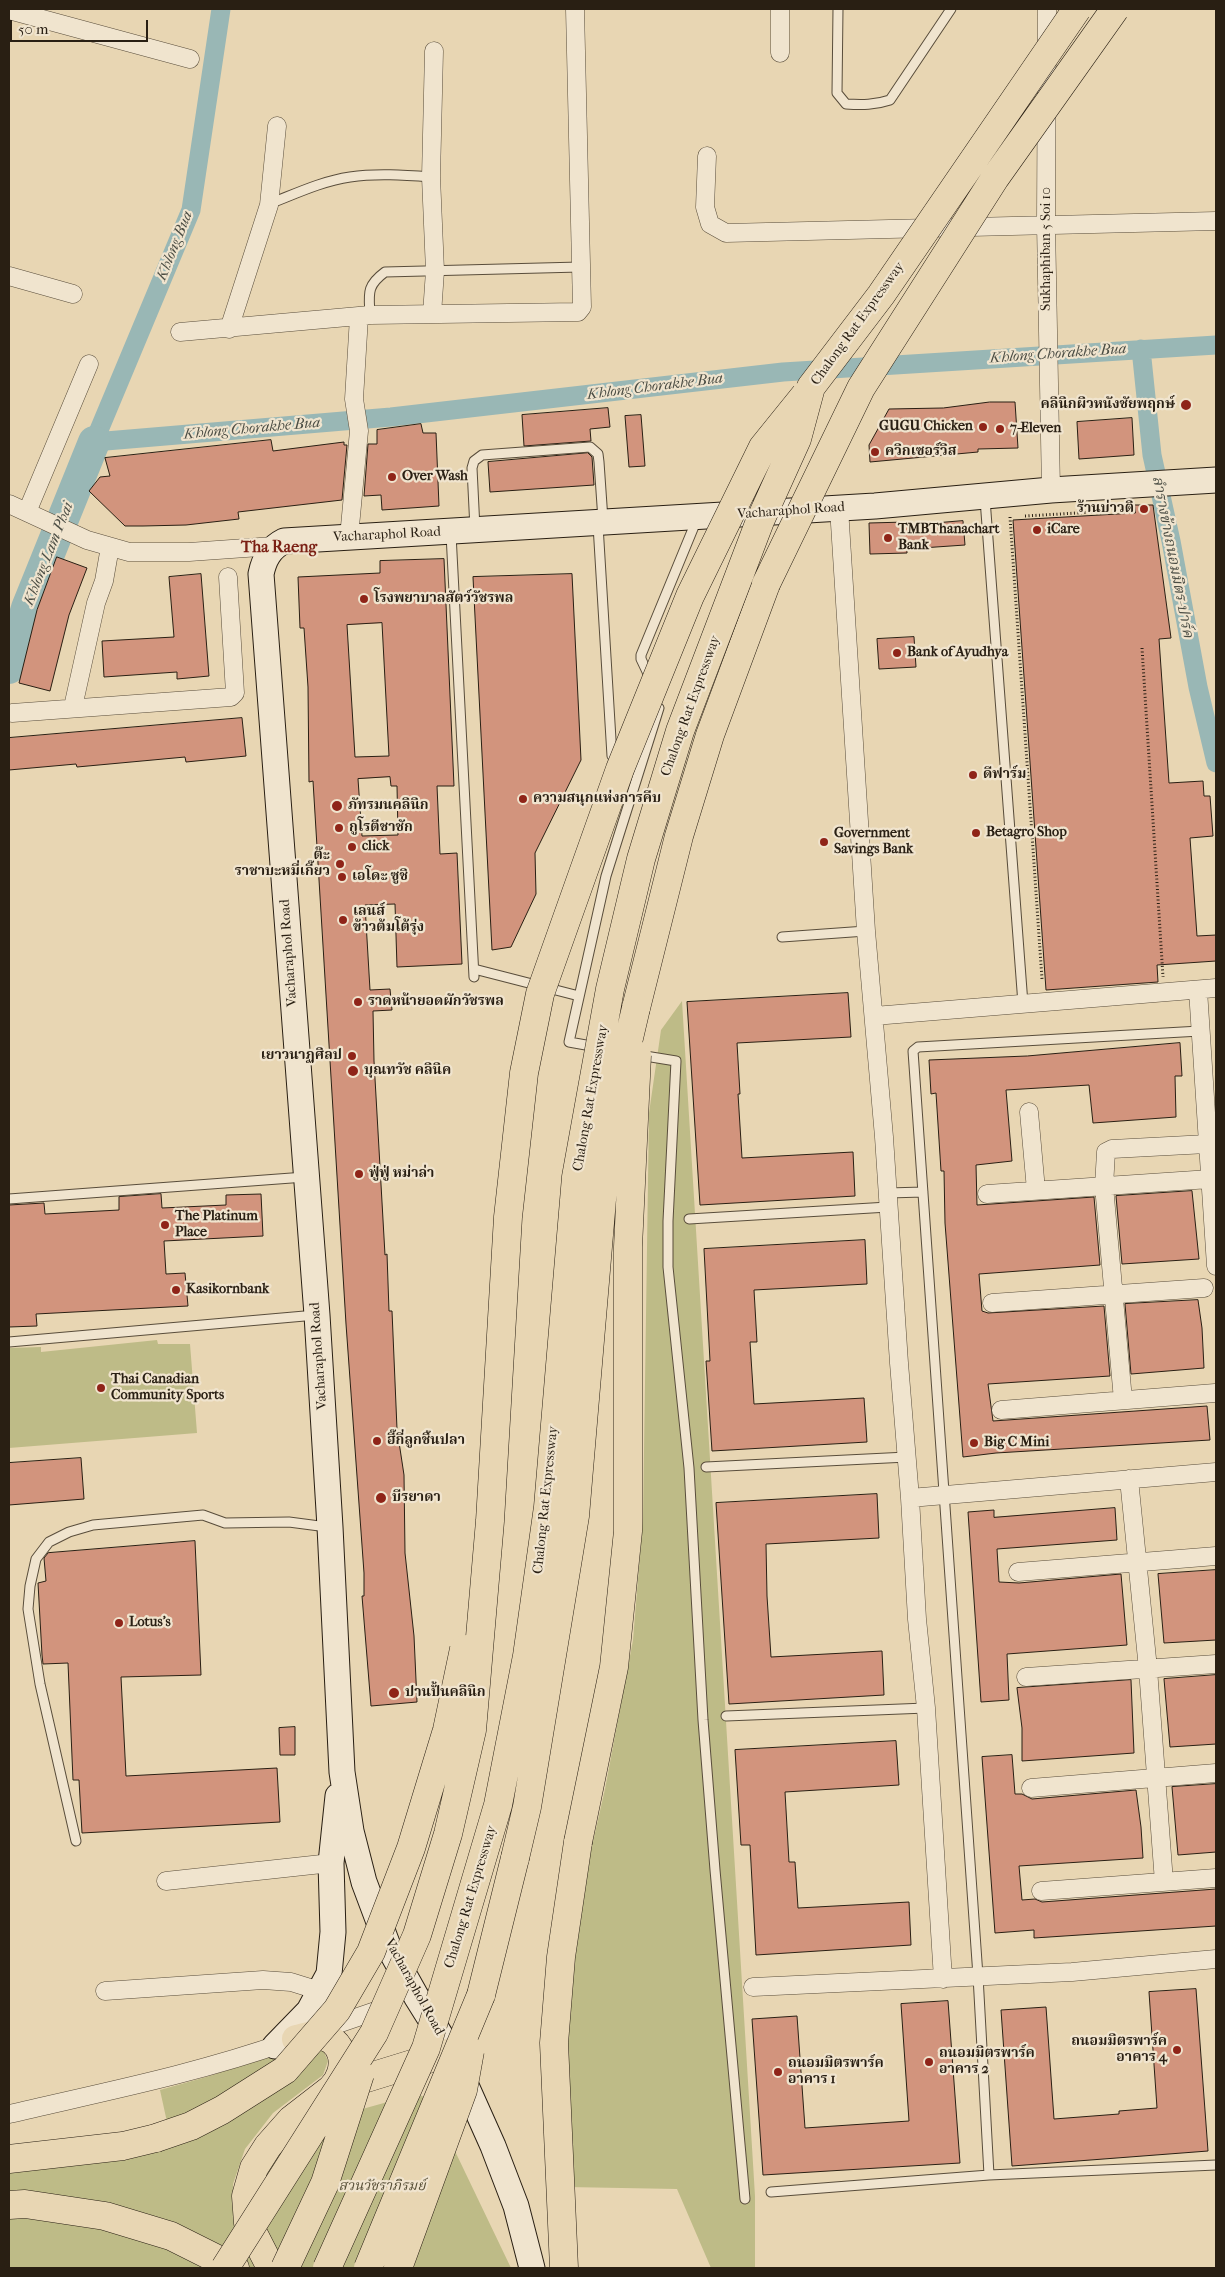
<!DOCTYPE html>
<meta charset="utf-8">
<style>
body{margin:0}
#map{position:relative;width:1225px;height:2277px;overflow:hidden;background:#e8d6b3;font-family:"IM FELL French Canon",serif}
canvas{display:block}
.frame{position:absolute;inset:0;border:10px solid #291f13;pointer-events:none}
.scale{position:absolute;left:10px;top:20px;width:138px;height:22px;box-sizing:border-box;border:2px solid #291f13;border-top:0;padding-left:6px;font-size:15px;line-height:18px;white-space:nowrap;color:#291f13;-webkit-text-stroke:4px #f0e4ce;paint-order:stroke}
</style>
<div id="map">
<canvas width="1225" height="2277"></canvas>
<div class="frame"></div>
<div class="scale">50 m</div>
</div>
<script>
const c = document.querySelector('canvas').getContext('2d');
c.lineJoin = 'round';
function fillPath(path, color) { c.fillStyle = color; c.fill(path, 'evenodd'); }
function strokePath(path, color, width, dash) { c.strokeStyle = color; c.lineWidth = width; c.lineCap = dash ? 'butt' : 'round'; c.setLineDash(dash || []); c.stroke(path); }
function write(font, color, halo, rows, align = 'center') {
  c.font = font + ' "IM FELL French Canon","Noto Serif Thai",serif'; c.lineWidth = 4.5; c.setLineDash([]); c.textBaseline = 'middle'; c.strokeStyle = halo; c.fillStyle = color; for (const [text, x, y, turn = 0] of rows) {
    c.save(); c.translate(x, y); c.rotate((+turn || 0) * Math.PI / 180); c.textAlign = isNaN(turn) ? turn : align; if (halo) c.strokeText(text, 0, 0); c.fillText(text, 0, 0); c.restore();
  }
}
fillPath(new Path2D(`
 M682 1001 755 2196V2268H711L677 2189 567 2187 563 2107 577 1912 605 1789 633 1640 643 1518 649 1113 661 1030Z
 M157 1340 158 1344H190L197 1433 9 1448V1348L41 1347V1352Z
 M322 2048 328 2061 323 2075 273 2113 245 2149 233 2184 235 2213 257 2196 271 2163 291 2140 316 2122 416 2094 430 2099 511 2268H9V2168L172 2145 160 2090 213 2075 278 2049Z`), '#bebb87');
strokePath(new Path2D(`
 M221 9 191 210 94 442 391 417 783 372 1216 345
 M1141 349 1152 455 1171 541 1198 687 1216 763`), '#99b7b5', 19);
strokePath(new Path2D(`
 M9 668 27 608 94 442`), '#99b7b5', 32);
const building = new Path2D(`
 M990 402H1015L1018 448 978 449V452L870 462 869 445 889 409 943 408Z
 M608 408 610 427 590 429 591 441 524 446 522 415Z
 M641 415 645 466 629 467 625 416Z
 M1132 418 1134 455 1079 459 1077 422Z
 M421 424 423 433H436L439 506 382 510 381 495 364 496 368 444H377V430Z
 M271 440 273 451 344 442V445H347L342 500 238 512 239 519 186 525 143 526H125L89 491 100 477 110 476 105 458Z
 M588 453 592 457 594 485 490 492 488 462Z
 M1135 505H1153L1171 638 1159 639 1169 783 1203 781 1204 796H1210L1213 836 1190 838 1197 936 1216 935V961L1157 965 1158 982 1046 990 1013 520 1135 513Z
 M963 521 965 545 907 549V553L870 554 869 523 906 522V525Z
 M57 557 87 568 69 615 50 691 19 683 37 610Z
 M444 559 454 786H437L440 854 457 853 462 964 397 967 395 904 365 905 370 990 390 989 392 1010 373 1011 374 1061 385 1255 387 1254 389 1311H392L397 1429 404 1475 405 1553 414 1636 417 1702 371 1706 362 1596H364V1573L346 1324 313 781 309 782 308 687 304 628H300L298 577 380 573V561ZM382 623 389 756 355 757 347 625ZM390 777 391 786H397L398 835 362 836 358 779Z
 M201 574 209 676 177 679V672L104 677 102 641 174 637 169 577Z
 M572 574 581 760 535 853 536 894 511 947 492 950 473 577Z
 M914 637 916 667 879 669 877 639Z
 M242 718 246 756 186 762 185 757 77 767 76 764 9 770V738Z
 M848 993 851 1037 737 1043 740 1094H738L742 1158 853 1152 855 1196 700 1205 687 1002Z
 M1180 1043 1182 1076H1175L1176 1117 1093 1123 1089 1085 1006 1090 1012 1161 976 1165 977 1205 1094 1197 1100 1265 979 1274 982 1311 988 1313 1104 1306 1110 1376 988 1384 993 1421 1207 1406 1210 1440 996 1453 963 1457 945 1223 944 1171H941L936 1093 931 1094 929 1060 1027 1056Z
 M1192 1191 1199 1259 1122 1264 1116 1196Z
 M161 1194 162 1208 226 1205V1195L261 1194 263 1236 164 1241 166 1274 185 1273 188 1306 36 1314 37 1326 9 1327V1205L44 1203 45 1214 119 1210V1197Z
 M865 1240 867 1284 754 1290 757 1342H750L754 1404 864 1398 867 1442 712 1451 706 1361H710L704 1249Z
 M1198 1300 1202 1328 1204 1368 1131 1374 1125 1304Z
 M81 1458 84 1499 9 1505V1463Z
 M877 1494 879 1538 766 1544 767 1596 771 1657 882 1651 884 1695 729 1704 716 1503Z
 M1115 1508 1117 1540 997 1549 999 1582 1019 1583 1121 1574 1127 1645 1007 1654 1009 1700 981 1702 968 1512 994 1510V1517Z
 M195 1541 201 1675 121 1677 126 1776 277 1768 280 1822 82 1833 79 1780H73L68 1663 43 1664 42 1655 38 1583 46 1581 44 1558 48 1553Z
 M1216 1570V1640L1164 1643 1158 1574Z
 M1216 1675V1744L1170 1747 1164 1679Z
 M1131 1680 1134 1753 1022 1761V1728L1017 1688Z
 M295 1727V1755H280L279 1728Z
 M896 1741 899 1785 785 1792 789 1862H795L798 1908 909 1902 911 1945 756 1955 750 1845H741L735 1750Z
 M1012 1755 1015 1794H1022L1032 1799 1136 1790 1141 1827 1143 1858 1019 1866 1022 1900 1035 1899 1042 1902 1216 1889V1926L1034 1938V1930L995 1933 982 1757Z
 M1216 1784V1852L1178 1855 1172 1787Z
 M1196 1989 1208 2151 1012 2166 1001 2010 1046 2007 1054 2119 1119 2114V2111L1157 2108 1149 1992Z
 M948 2001 960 2163 763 2175 752 2019 797 2016 805 2128 909 2121 901 2004Z`);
fillPath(building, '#d2947d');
strokePath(building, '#291f13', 1);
const service = new Path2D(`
 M838 9 837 93 846 104C862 105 875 105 890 100L951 9
 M269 204C295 194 322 181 350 177 376 173 404 175 431 177
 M370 315C369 294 366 286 385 272L580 267
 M985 499 1023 1004
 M598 525 612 756
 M475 529 472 468 474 461 482 455 590 447 598 454 599 462 603 520
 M451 534 474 977
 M650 678 641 659V655L697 519
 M782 937 866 931
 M474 969 579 996
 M597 1047 569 1042 606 876 659 708
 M639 1055 676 1061 668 1221V1267L689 1468 703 1720 715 1870 745 2199
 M888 1193 923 1192
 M9 1199 305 1177
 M689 1219 888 1207
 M9 1342 316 1315
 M706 1467 907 1457
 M726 1716 926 1708
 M76 1841 40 1684 28 1609 30 1586 36 1559 49 1542 69 1532 93 1525 203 1515 225 1523 289 1522 327 1527
 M989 2175 978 1976 913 1051 918 1047 1200 1031
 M771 2192 989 2175 1216 2165`);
const minor = new Path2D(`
 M780 9V53
 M1047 9 1046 224 1051 490
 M9 10 190 59
 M707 156 705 207 710 224 726 233 1216 221
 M9 276 73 294
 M432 314 435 271 431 177 434 51
 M229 329 269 205 277 126
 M180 332 370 315 578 312 582 307 575 9
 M9 504 87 540 129 552H189L274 546
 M839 508 866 931 884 1137 899 1363 910 1498 917 1619 926 1708 943 1979
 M27 512 89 364
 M349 537 359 431 354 399 359 317
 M73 707 96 603 104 581 110 547
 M12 713 231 697 235 693 228 577
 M1198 990 1216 1266
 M874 1016 1216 988
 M1029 1112 1036 1190
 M987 1194 1210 1179
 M992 1303 1204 1288
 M1123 1400 1104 1186 1106 1152 1112 1149 1207 1144
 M1001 1410 1215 1393
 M1129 1479 1148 1669 1164 1882
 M910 1498 1216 1472
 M1018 1572 1216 1556
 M1026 1677 1216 1664
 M1031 1788 1216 1773
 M166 1881 331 1863
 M1041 1891 1216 1878
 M753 1987 1072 1972 1216 1959
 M105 1991 263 1980 291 1982 320 1991
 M323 2029 390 2006
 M9 2114C103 2092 195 2074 286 2042`);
const secondary = new Path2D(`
 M275 2046 309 2011 329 1974 333 1932 331 1863 338 1796
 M532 2268 516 2206 493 2146 451 2052 416 1996 388 1946 364 1882 351 1831 342 1772 330 1527 317 1315 261 574C264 559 270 548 284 541L875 506 1051 490 1216 480`);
const primary = new Path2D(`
 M296 2039C302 2038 310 2035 316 2035 346 2037 350 2071 331 2089
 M9 2205 25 2204 105 2216 171 2236 235 2268
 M271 2268 248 2223 246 2196 254 2168 268 2146 291 2120 331 2089 451 2052`);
const motorway = new Path2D(`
 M636 1008 679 836 710 735 766 584
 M481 1995 515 1858
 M9 2159 123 2146 156 2138
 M564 2268 554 2043 561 1957 578 1842`);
strokePath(service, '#594d3b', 11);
strokePath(minor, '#594d3b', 19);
strokePath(secondary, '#291f13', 27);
strokePath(primary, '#291f13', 29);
strokePath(motorway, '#291f13', 29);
strokePath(new Path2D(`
 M1025 516 1129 510
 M1010 517 1042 979
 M1142 648 1163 977`), '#291f13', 3, [1, 2.5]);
strokePath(service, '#f0e4ce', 9);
strokePath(minor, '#f0e4ce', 18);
strokePath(secondary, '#f0e4ce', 25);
strokePath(primary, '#e8d6b3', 28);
strokePath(motorway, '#e8d6b3', 28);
const motorwayBridge = new Path2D(`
 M766 584 861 388 995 178 1115 9
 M578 1842 614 1667 628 1531V1247L637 1055
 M515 1858 527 1807 575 1516 604 1176 617 1089 636 1008
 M156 2138 191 2126 222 2110 285 2070 337 2010 371 1952 411 1848 447 1730 464 1649
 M225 2268 374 2033 417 1935 448 1834 472 1730 490 1521 508 1217 524 1073 540 994 620 769 690 596 763 447 805 395
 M285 2268 325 2183 360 2074
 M327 2268 426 2048 498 1805 527 1656 548 1507 576 1177 610 989 641 859 680 731 760 521 797 439 811 387 881 295 1077 9
 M368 2268 481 1995
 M398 2268 463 2090 470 2051`);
strokePath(motorwayBridge, '#291f13', 29, []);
strokePath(motorwayBridge, '#e8d6b3', 28);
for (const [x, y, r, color] of [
 [1186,405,6,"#8f2418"],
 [983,427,5,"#8f2418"],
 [1000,429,5,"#8f2418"],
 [875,452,5,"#8f2418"],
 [392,477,5,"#8f2418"],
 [1144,509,5,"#8f2418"],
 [1037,530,5,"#8f2418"],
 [888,538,5,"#8f2418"],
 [364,599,5,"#8f2418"],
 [897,653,5,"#8f2418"],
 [973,775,5,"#8f2418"],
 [523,799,5,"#8f2418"],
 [337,806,6,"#8f2418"],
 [339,828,5,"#8f2418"],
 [976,833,5,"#8f2418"],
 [824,842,5,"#8f2418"],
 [352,847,5,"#8f2418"],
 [340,864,5,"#8f2418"],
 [342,877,5,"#8f2418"],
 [343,920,5,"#8f2418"],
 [358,1002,5,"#8f2418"],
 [352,1056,5,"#8f2418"],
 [353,1071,6,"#8f2418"],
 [359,1174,5,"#8f2418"],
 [165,1225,5,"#8f2418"],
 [176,1290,5,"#8f2418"],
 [101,1388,5,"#8f2418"],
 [377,1441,5,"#8f2418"],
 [974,1443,5,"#8f2418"],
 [381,1498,6,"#8f2418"],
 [119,1623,5,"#8f2418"],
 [394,1693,6,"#8f2418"],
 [1177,2050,5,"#8f2418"],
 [929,2062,5,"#8f2418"],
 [778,2072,5,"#8f2418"]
]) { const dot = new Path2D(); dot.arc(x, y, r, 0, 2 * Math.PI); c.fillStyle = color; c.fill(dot); strokePath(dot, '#f0e4ce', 2); }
write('14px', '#291f13', '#f0e4ce', [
 ["Sukhaphiban 5 Soi 10",1047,249,-90],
 ["Chalong Rat Expressway",858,324,-54],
 ["Vacharaphol Road",791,511,-4],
 ["Vacharaphol Road",387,535,-3],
 ["Chalong Rat Expressway",691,706,-70],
 ["Vacharaphol Road",289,953,-94],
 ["Chalong Rat Expressway",591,1098,-80],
 ["Vacharaphol Road",319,1356,-94],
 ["Chalong Rat Expressway",546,1500,-84],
 ["Chalong Rat Expressway",471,1897,-73],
 ["Vacharaphol Road",414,1987,61]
]);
write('bold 14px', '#291f13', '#f0e4ce', [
 ["คลินิกผิวหนังชัยพฤกษ์",1175,405,"right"],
 ["GUGU Chicken",973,427,"right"],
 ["7-Eleven",1010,429],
 ["ควิกเซอร์วิส",885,452],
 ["Over Wash",402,477],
 ["ร้านบ่าวติ",1134,509,"right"],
 ["TMBThanachart",898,530],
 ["Bank",898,546],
 ["iCare",1047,530],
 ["โรงพยาบาลสัตว์วัชรพล",374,599],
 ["Bank of Ayudhya",907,653],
 ["ดีฟาร์ม",983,775],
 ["ความสนุกแห่งการคีบ",533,799],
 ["ภัทรมนคลินิก",348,806],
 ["กูโรตีชาชัก",349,828],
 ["Betagro Shop",986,833],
 ["Government",834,834],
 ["Savings Bank",834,850],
 ["click",362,847],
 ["ต๊ะ",330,856,"right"],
 ["ราชาบะหมี่เกี๊ยว",330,872,"right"],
 ["เอโดะ ซูชิ",352,877],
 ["เลนส์",353,912],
 ["ข้าวต้มโต้รุ่ง",353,928],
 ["ราดหน้ายอดผักวัชรพล",368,1002],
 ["เยาวนาฏศิลป",342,1056,"right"],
 ["บุณทวัช คลินิค",364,1071],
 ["ฟู่ฟู่ หม่าล่า",369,1174],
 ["The Platinum",175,1217],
 ["Place",175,1233],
 ["Kasikornbank",186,1290],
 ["Thai Canadian",111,1380],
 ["Community Sports",111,1396],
 ["ฮี๊กี่ลูกชิ้นปลา",387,1441],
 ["Big C Mini",984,1443],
 ["บีรยาดา",392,1498],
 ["Lotus's",129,1623],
 ["ปานปั้นคลินิก",405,1693],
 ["ถนอมมิตรพาร์ค",1167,2042,"right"],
 ["อาคาร 4",1167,2058,"right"],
 ["ถนอมมิตรพาร์ค",939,2054],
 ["อาคาร 2",939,2070],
 ["ถนอมมิตรพาร์ค",788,2064],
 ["อาคาร 1",788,2080]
], 'left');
write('italic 14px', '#564e36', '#f0e4ce', [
 ["สวนวัชราภิรมย์",382,2187]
]);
write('italic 15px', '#4b4d44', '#f0e4ce', [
 ["Khlong Bua",175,246,-68],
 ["Khlong Chorakhe Bua",1058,354,-4],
 ["Khlong Chorakhe Bua",655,387,-7],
 ["Khlong Chorakhe Bua",252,429,-5],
 ["Khlong Lam Phai",49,554,-68],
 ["ลำรางข้างถนอมมิตร-ปาร์ค",1172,557,79]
]);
write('bold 16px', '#7a1f14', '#f0e4ce', [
 ["Tha Raeng",279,548]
]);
</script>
